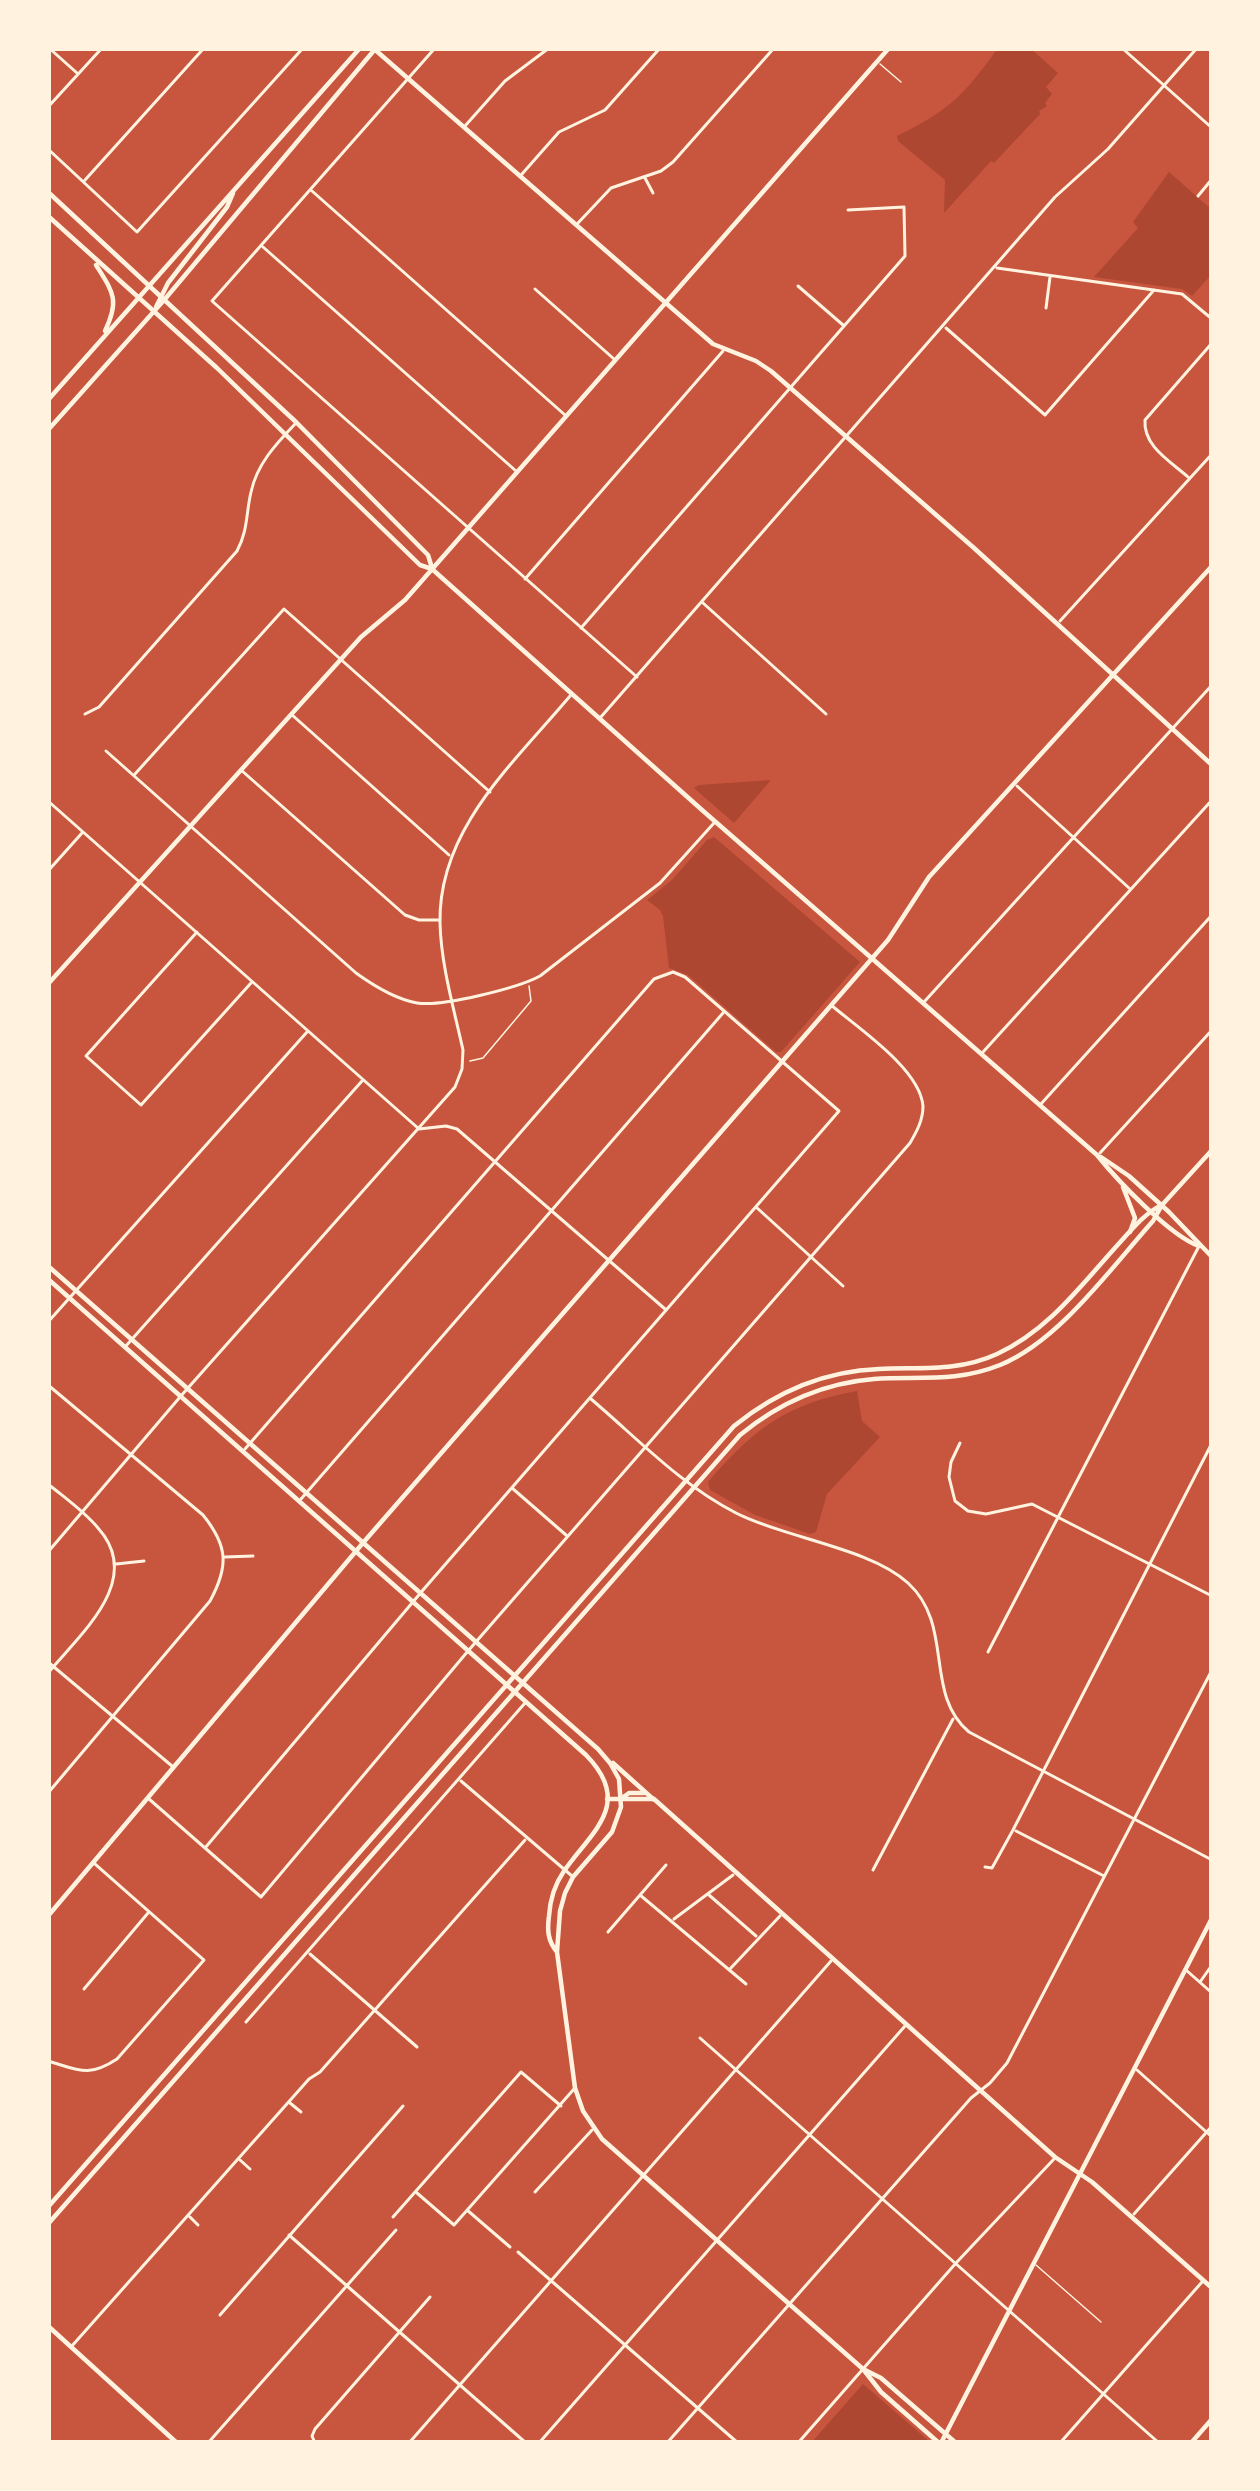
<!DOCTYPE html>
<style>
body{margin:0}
#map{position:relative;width:1260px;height:2491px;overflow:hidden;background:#c8553d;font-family:Poppins,sans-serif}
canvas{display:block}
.frame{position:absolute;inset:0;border:51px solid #fff3e0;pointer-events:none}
</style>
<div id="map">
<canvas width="1260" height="2491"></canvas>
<div class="frame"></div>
</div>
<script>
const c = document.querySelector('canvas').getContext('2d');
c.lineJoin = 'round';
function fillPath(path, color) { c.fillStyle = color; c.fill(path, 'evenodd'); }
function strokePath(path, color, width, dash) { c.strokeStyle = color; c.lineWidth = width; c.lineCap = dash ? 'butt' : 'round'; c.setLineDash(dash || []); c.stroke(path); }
fillPath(new Path2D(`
 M998 48H1030L1058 73 1046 87 1052 94 1045 103 1047 106 1039 111 1040 114 994 163 991 161 944 213 945 180 898 141 897 136C950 110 964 95 998 48Z
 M1169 172 1212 210V274L1192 296 1182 289 1094 277 1138 228 1133 222Z
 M771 780 734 823 694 788 699 785Z
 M714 837 860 962 781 1052H776L688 975 669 968 663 916 660 910 647 900 672 880 707 840Z
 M857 1391 862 1421 880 1437 827 1494 816 1532 810 1534 755 1515 710 1490 708 1482 713 1476C759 1425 788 1404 857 1391Z
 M863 2384 929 2441 930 2443H811Z`), '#ae4732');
strokePath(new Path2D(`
 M880 64 901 82
 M470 1061 483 1058 531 1001 529 986
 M1036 2265 1101 2322`), '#fff3e0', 1.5);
strokePath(new Path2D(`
 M49 48 77 73
 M435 48 212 301 637 677
 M1122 48 1212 128
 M48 107 102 48
 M465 126 505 81 549 48
 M48 149 137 232 303 48
 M522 174 559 132 605 110 660 48
 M645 178 653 193
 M85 180 204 48
 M312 191 565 415
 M1198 196 1212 179
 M578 223 611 188 661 171 673 162 774 48
 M263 247 516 471
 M997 268 1182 294 1212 319
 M798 286 843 325
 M535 289 614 359
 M1046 308 1050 277
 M946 328 1045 415 1154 290
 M1188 477C1170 461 1143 446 1145 420L1212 343
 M525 579 723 351
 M703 603 826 714
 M1060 621 1212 454
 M581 628 905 256 904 207 848 210
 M85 714 99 707 237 551C248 531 246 513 251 492 257 464 276 444 295 424
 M291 714 449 855
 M600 718 1055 197 1108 149 1197 48
 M106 751 356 973C374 986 395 999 417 1003 442 1007 518 988 540 976L660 883 714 823
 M241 770 405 915 419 920H438
 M135 774 284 609 490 792
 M1017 786 1129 888
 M48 801 419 1129 446 1126 457 1129 665 1309
 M48 871 82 833
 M197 932 86 1056 141 1105 251 983
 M924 1002 1212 685
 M983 1052 1212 800
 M1040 1105 1212 915
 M1100 1153 1212 1030
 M756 1207 843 1286
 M48 1322 307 1032
 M125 1347 362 1081
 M48 1385 203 1515C228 1546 229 1566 210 1601L48 1793
 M591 1399C638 1439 681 1485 736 1513 785 1538 870 1548 908 1583 955 1626 923 1693 969 1732L1212 1860
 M960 1443 951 1462 949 1477 955 1501 968 1511 986 1514 1032 1504 1212 1596
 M48 1484C65 1498 84 1511 98 1528 145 1580 80 1634 48 1673
 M512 1488 566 1535
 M301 1499 723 1013
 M48 1552 180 1397 455 1087 462 1069 463 1050C454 1009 441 965 440 923 438 829 514 763 570 696
 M225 1557 253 1556
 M116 1564 144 1561
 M988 1652 1198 1248
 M48 1662 172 1766
 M461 1781 572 1876
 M149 1799 261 1897 468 1651 910 1143C917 1131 923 1120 923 1106 920 1069 858 1028 831 1005
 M1016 1831 1104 1876
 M205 1848 423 1590 839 1111 685 977 673 972 654 979 245 1449
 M985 1867 992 1868 1013 1830 1212 1443
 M873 1870 953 1719
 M640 1895 746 1984
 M709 1895 756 1936
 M674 1919 733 1875
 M608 1932 666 1865
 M310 1954 417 2047
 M729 1970 780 1916
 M1186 1970 1212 1993
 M1200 1982 1212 1965
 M84 1989 148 1913
 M246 2022 525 1703
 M700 2038 1159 2443
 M48 2061C79 2070 88 2078 117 2059L204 1960 94 1863
 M1137 2070 1212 2137
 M290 2103 301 2112
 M240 2160 250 2169
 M535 2192 592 2130
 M417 2193 454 2225 574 2089
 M467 2210 510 2247
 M1134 2214 1212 2126
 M190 2217 198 2225
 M393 2217 521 2072 561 2106
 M289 2235 526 2443
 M518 2252 738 2443
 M220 2315 403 2106
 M71 2347 309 2079 320 2072 525 1840
 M208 2443 396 2230
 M315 2443 312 2436 315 2429 430 2297
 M409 2443 831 1961
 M539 2443 905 2026
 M667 2443 971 2098 990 2083 1007 2063 1212 1670
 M798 2443 956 2263 1054 2159
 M1060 2443 1202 2282`), '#fff3e0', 3);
strokePath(new Path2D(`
 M373 48 713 344 756 361 771 371 974 548 1212 765
 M48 984 361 637 405 600 889 48
 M1162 1205 1212 1150
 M622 1798 629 1793H644
 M607 1799H653
 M654 1799 1055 2157 1092 2182 1212 2288
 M48 1916 362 1544 888 940 929 877 1212 566
 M48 2326 177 2443
 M1191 2443 1212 2419`), '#fff3e0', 4.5);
strokePath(new Path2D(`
 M48 1266 598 1749 610 1763 619 1779 621 1807 612 1832 573 1877 565 1893 560 1911 557 1952 575 2088 583 2111 602 2139 863 2369 881 2378 956 2443
 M48 1279 586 1755C634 1804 592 1831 564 1871 555 1884 550 1900 549 1916 547 1931 548 1941 557 1952
 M613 1763 653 1799
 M48 2207 734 1426C776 1392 824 1371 879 1369 920 1367 958 1372 997 1354 1047 1331 1079 1288 1114 1249 1128 1234 1144 1213 1162 1205
 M48 2224 740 1435C779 1403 823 1383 874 1379 919 1376 955 1383 1000 1365 1059 1341 1111 1268 1153 1221L1162 1205
 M863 2369 881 2392 939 2443
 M941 2443 1212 1918`), '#fff3e0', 4.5);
strokePath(new Path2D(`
 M48 192 296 422 428 555 432 568
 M48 216 217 368 420 565 432 569 702 810 1097 1155C1117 1180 1170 1236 1199 1246
 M96 265C113 292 120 300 105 331
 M156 307 168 283 227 207 233 193
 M48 400 360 48
 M48 430 165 299 376 48
 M1101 1157 1129 1176 1169 1212 1212 1257
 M1123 1187 1135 1218 1130 1232`), '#fff3e0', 4.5);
</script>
